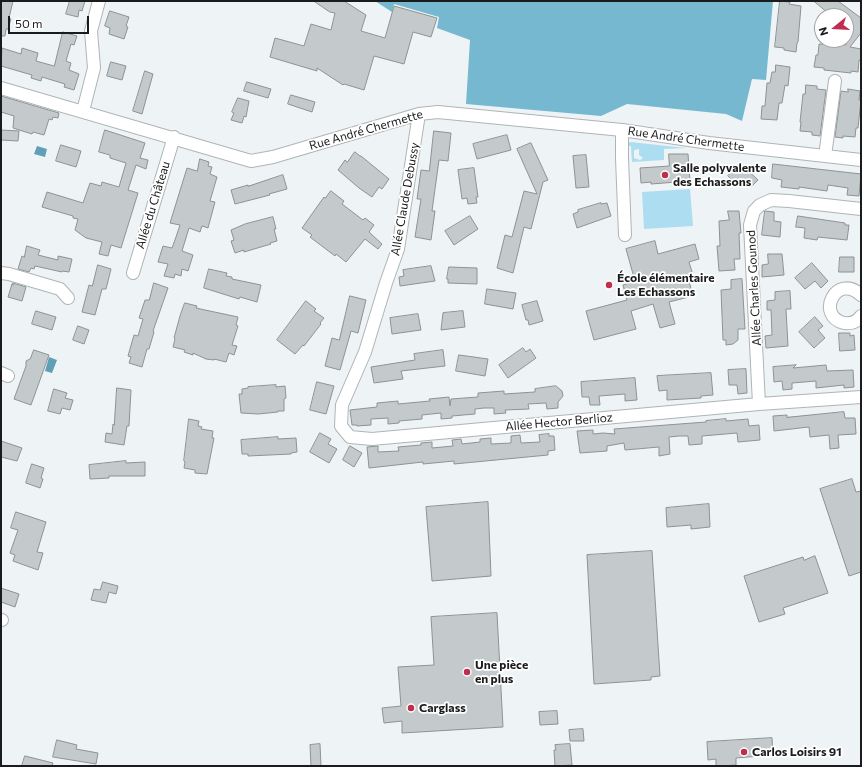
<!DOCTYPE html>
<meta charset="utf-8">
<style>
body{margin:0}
#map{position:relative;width:862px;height:767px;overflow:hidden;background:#eef3f5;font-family:Commissioner,sans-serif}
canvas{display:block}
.frame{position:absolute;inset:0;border:2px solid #1a1b1c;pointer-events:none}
.north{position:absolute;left:814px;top:8px;width:40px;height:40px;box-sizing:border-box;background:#fff;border:1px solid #a3a4a4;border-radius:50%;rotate:252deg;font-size:11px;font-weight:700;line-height:16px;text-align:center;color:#1a1b1c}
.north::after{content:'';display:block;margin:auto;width:14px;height:18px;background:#bf2e4e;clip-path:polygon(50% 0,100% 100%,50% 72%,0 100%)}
.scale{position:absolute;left:8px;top:16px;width:81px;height:18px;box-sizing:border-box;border:2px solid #1a1b1c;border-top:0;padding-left:5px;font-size:12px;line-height:14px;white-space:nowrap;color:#1a1b1c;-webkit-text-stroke:3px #fff;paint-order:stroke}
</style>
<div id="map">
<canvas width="862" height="767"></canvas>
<div class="frame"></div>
<div class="north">N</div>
<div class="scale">50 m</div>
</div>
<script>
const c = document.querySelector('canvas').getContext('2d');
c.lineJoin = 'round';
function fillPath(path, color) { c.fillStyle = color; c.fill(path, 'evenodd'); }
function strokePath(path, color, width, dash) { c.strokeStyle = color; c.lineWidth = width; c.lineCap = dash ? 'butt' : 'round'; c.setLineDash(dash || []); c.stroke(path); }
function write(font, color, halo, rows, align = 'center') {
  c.font = font + ' Commissioner,sans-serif'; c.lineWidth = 3.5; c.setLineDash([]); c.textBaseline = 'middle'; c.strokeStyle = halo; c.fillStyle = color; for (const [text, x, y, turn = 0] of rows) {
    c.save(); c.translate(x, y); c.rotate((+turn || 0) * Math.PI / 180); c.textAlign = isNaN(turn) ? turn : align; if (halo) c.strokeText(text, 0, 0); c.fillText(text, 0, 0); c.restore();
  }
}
fillPath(new Path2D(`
 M630 142 686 148 664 149V160L632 162 631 146H628V143ZM639 149V155L643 158 640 160 634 158V150Z
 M690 189 693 226 644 229 642 192Z`), '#acddf0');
fillPath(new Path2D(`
 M375 1H773L766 80 752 79 742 121 726 114 627 104 601 116 466 104 470 40 437 28 439 17 394 4 392 12Z`), '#77b8d1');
fillPath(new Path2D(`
 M37 146 47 149 45 157 34 154Z
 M49 357 57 360 52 373 45 371Z`), '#5fa0b7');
const building = new Path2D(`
 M1 1H13L9 18 11 19 8 29H6L5 36H1Z
 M70 1H85L82 11 79 10 78 17 66 14Z
 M314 1H344L366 15 361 31 385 38 394 6 437 18 431 37 413 32 404 64 374 56 364 90 344 84 343 85 317 68V71L270 57 275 38 304 46 311 24 331 30 335 13 330 12Z
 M780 1 790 2 789 4 801 6 798 42 797 43 796 52 784 50V48L775 47Z
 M814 1H838L861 18V33L850 47 861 49V61L859 60 858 72 851 71V73L824 70V68L814 67 816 55H818L819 44H827V43L846 45V16H832Z
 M110 11 129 17 126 26 128 27 124 39 109 34 110 28 105 26Z
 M63 32 77 36 74 45 71 44 66 61 71 63 69 70 79 74 74 90 64 87 65 84 42 77 41 81 31 78 32 75 1 66 2 48 21 54 22 48 38 53 36 61 54 66Z
 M111 62 126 66 122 80 107 76Z
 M776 65 790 67 788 86 785 85 782 103H779L777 120 761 119 762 106H765L767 83H770L772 72H775Z
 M145 71 153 74 142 114 133 111Z
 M247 82 271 89 268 98 244 91Z
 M806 85 817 86V89L826 90 820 136 812 135V132L800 131 801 122H800L803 94H805Z
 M848 89 860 91 859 100H861L858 128H856L855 137 843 136V138L835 137 841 91 848 92Z
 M291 95 315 102 312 112 288 104Z
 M1 96 59 113 58 118 53 117 52 120 49 119 44 135 33 132 32 134 13 128 14 116 1 112Z
 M238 98 249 101 246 117 244 116 242 123 231 120 234 113 232 112Z
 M1 130 19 131 18 141 1 140Z
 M105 130 145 143 140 158 148 160 146 169 136 165 128 190 138 193 121 248 111 245 108 256 99 254 102 242 86 238 75 230 78 219 73 218V216L42 207 47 192 83 203 90 183 101 186 102 182 119 187 126 163 110 158V155L99 152Z
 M434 131 451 133 448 161 439 160 432 211H435L431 240 415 237 421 199H417L421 170 429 171Z
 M507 135 511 150 477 159 473 144Z
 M531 143 548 180 543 182 531 229 524 227 513 273 497 268 505 235 512 237 524 191 537 194 517 149Z
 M61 145 81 151 76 167 56 161Z
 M355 152 360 156H361L389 179 382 189 379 187 372 197 359 188 338 170 345 160 347 162Z
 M669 154H688L690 181 651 184V182L641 183 640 168 669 166Z
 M586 155 589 187 576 188 573 156Z
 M200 159 209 162 208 166 212 167 210 174 217 177 210 201 215 202 208 228 202 226 200 232 189 228 182 251 193 255 188 271 182 269 181 276 175 274 174 278 164 276 168 264 158 262 163 246 172 248 176 237 180 225 170 223 187 168 197 171Z
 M740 163 758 180 751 187 745 181 739 187 728 176Z
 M773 164 861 174 859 196 847 195 848 188 828 185 827 191 799 187V189L781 187 782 180 772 178Z
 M474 168 478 197H476L477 203 468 204 467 198 462 199 458 170Z
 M283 175 287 189 269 194 270 195 235 204 231 190 248 185V186Z
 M331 191 344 201 342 204 363 220 365 218 374 225 369 232 382 244 378 249 365 239 346 262 336 254 335 256 310 237 312 235 302 228 324 197 325 198Z
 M601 203V204L607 203 611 216 577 228 573 214 578 212V210Z
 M728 211H739L741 233H739L740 259H734L735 270 719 271 717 246H720L719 221 729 220Z
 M765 211 774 212V221L781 222 780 237 762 235Z
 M470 216 478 229 454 245 445 231Z
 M798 216 845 223V225H849L847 240 818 237 817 240 804 238 805 228 796 227Z
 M273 217 276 229H274L277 241 270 243 271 244 244 252V250L235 253 231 241 234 240 231 230 245 224Z
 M655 241 658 254 695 244 699 259 689 262 693 275 688 277 693 296 669 302 675 324 660 328 653 304 631 311 636 329 594 340 586 311 627 300 623 285 635 281 626 249Z
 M27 246 40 250 38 255 58 260V256L72 259 69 272 62 271V272L35 266 34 269 31 268 29 272 18 269 22 256 24 257Z
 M768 254H782L784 275 762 277V265L768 264Z
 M840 257H854V272H839Z
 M812 263 828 281 821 288 815 281 805 289 795 278Z
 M98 265 111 269 106 289H102L95 315 82 312 89 285 92 286Z
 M431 266 435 281 400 286 399 277 404 276 403 270Z
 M449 267 477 268V284L448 283V279H447Z
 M209 269 227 273 226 276 232 277V279L261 285 257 302 240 297 239 299 204 288Z
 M742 279 745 329H738V340L733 344 726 345V340H723L721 290 731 289V280Z
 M13 283 26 287 22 301 8 297 12 284 13 285Z
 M154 283 168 288 153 331 154 332 149 349H147L142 367 129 363 131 357 128 356 134 335 138 336 143 319 139 318 145 300H149Z
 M487 289 516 293 513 309 485 304Z
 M790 291 791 309H786L788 346 766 348 765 336 772 335 771 310H767V301L775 300V292Z
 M350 296 366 300 358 333 351 331 340 370 325 366 332 338 339 340Z
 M306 301 316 309 314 311 324 318 320 323 321 324 304 346 303 345 295 354 277 340Z
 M537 301 543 321 529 325 528 320H526L522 305Z
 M185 303 197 306 196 308 205 310 238 317 236 325 238 326 232 345 237 346 234 355 229 353 226 362 214 359V360L206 359 193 353V355L184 352 185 350 173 347 175 339 174 338 180 316Z
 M36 311 56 317 52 330 32 324Z
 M463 311 465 327 441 330 443 313Z
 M418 314 421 330 392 334 390 318Z
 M815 317 823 326 818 330 825 338 814 348 799 332Z
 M78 326 89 330 84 344 73 340Z
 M839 333H850V336L854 335 855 350 840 351Z
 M523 348 526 352 530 349 536 358 508 378 499 365Z
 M34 350 49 355 31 405 14 399 26 366V361L30 359Z
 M443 350 445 366 401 371 403 379 374 383 371 367 415 360 414 354Z
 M459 355 488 359 485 376 456 371Z
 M796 365 793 368 826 365 827 371 853 370 854 387 844 388V385L816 388V381L792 383V389L783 390 782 381 774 382 773 367Z
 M746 369 747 393 738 394 737 385H729L728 370Z
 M711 373 713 395 701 396V398L667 400V390L659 391 657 376Z
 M635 378 637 400 625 401V394L599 396 600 405H590L589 397H582L581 382Z
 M317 382 334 386 326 414 310 410Z
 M276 385V387L285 386 286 398 284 399V411H278V412L258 414 241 413 239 394H242V389L248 388V387Z
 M556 386 562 391 563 396 558 402V408L547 409 546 403 528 404 529 409 505 410 506 413 494 414V408H484L475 409V414L452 416V418L441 419V413L422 415V419L399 421V423L388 424V418L371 419V425L357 426V425H352L350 410 377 407V403L398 401V404L430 401 429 399 449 397 450 406 451 399 478 397V393L504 391V394L535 392V389Z
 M117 388 131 390 129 426H127L124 445 105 442 106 433 112 434 113 424 114 425Z
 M54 389 67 393 65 398 73 400 70 410 62 408 60 414 48 411Z
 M844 412 845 418H855L856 434 838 435 839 448 830 449 829 435 810 437 809 427 774 431 773 416 787 415V417Z
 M189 419 199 421 198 426 202 427 201 429 213 431 212 438H214L207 474 195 473V470L184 468 185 462 184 461Z
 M726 419V421L748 419 749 426 759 425 760 440 738 442 737 433 702 436V444L689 445 688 436H679L669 437 670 454 659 456V447L625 450 624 443 607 446V451L580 453 577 431 593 430V434L603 433 615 434 614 429 706 422V421Z
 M320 433 331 439 328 444 337 449 329 463 310 452Z
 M549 434V436H554L555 450 548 451V455L454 464V461L423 464V462L369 468 367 447 378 446V452L399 451 398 447 421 445V443L432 442V448L453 446 452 440 461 439 462 444 480 442V439L491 438V444L511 443V436L520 435 521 443 540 442 539 435Z
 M278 437V439L296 438 297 452 291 453V454L248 456V454H242L241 440Z
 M1 441 22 448 17 461 1 457Z
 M350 446 362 453 354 467 343 460Z
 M126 461V463L145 462V476H109V478L90 479 89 465Z
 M32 464 44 468 41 478 43 479 40 488 26 483Z
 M852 479 856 492 861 491V572L849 576 820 489Z
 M488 502 491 576 432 581 426 507Z
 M709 504 710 527 691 529V525L667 527 666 508Z
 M16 512 46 522 37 552 43 553 38 570 13 561 15 555 10 553 18 530 11 528Z
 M652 551 660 676 651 677V680L594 684 587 555Z
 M815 556 828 593 783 608 785 614 759 622 744 576 803 557 804 560Z
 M103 582 118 586 116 594 109 592 106 603 91 600 94 589 100 590Z
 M1 588 19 594 15 607 1 602Z
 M497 613 503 727 402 733V721L384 723 382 708 401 706 398 667 434 665 431 617Z
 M557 711 558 724 540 725 539 712Z
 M583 729 584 741H570L569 730Z
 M772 738 773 755 736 758V765L720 766H716V759L708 760 707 742Z
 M57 740 77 745 76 749 98 753 96 764 53 757Z
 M320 744 321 766H311L310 745Z
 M570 744 572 765 555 766 554 750H556L555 745Z
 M25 756 53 763 52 766H22Z`);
fillPath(building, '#c4c9cb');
strokePath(building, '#8e9294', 1);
const street = new Path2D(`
 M1 88 251 161 273 157 419 114 438 112 622 130 709 143 861 160
 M83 111 94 68 91 31 99 1
 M419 114 398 249 386 283 365 352 342 405 341 426 350 437 372 439 759 404 861 397
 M622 130V158L625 235
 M825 156 835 81
 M1 273 9 274 60 289 68 298
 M133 273 174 137
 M861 295C836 272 815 316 844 323 851 324 857 322 861 316
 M1 373 8 376
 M759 404 750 225 754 211 760 205 771 200 789 201 861 209
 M1 620H2`);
strokePath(street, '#b0b4b6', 14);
strokePath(street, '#fff', 12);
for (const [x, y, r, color] of [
 [665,175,4,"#bf2e4e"],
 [609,285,4,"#bf2e4e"],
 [467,672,4,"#bf2e4e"],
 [411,708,4,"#bf2e4e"],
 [744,752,4,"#bf2e4e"]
]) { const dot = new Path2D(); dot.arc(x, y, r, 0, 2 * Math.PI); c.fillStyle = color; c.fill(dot); strokePath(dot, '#fff', 1.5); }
write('12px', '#1a1b1c', '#fff', [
 ["Rue André Chermette",366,130,-16],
 ["Rue André Chermette",686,139,8],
 ["Allée Claude Debussy",405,199,-80],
 ["Allée du Château",153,205,-73],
 ["Allée Charles Gounod",754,288,-93],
 ["Allée Hector Berlioz",559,422,-5]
]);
write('bold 12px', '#1a1b1c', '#fff', [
 ["Salle polyvalente",673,168],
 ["des Echassons",673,182],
 ["École élémentaire",617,278],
 ["Les Echassons",617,292],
 ["Une pièce",475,665],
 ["en plus",475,679],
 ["Carglass",419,708],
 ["Carlos Loisirs 91",752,752]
], 'left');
</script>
